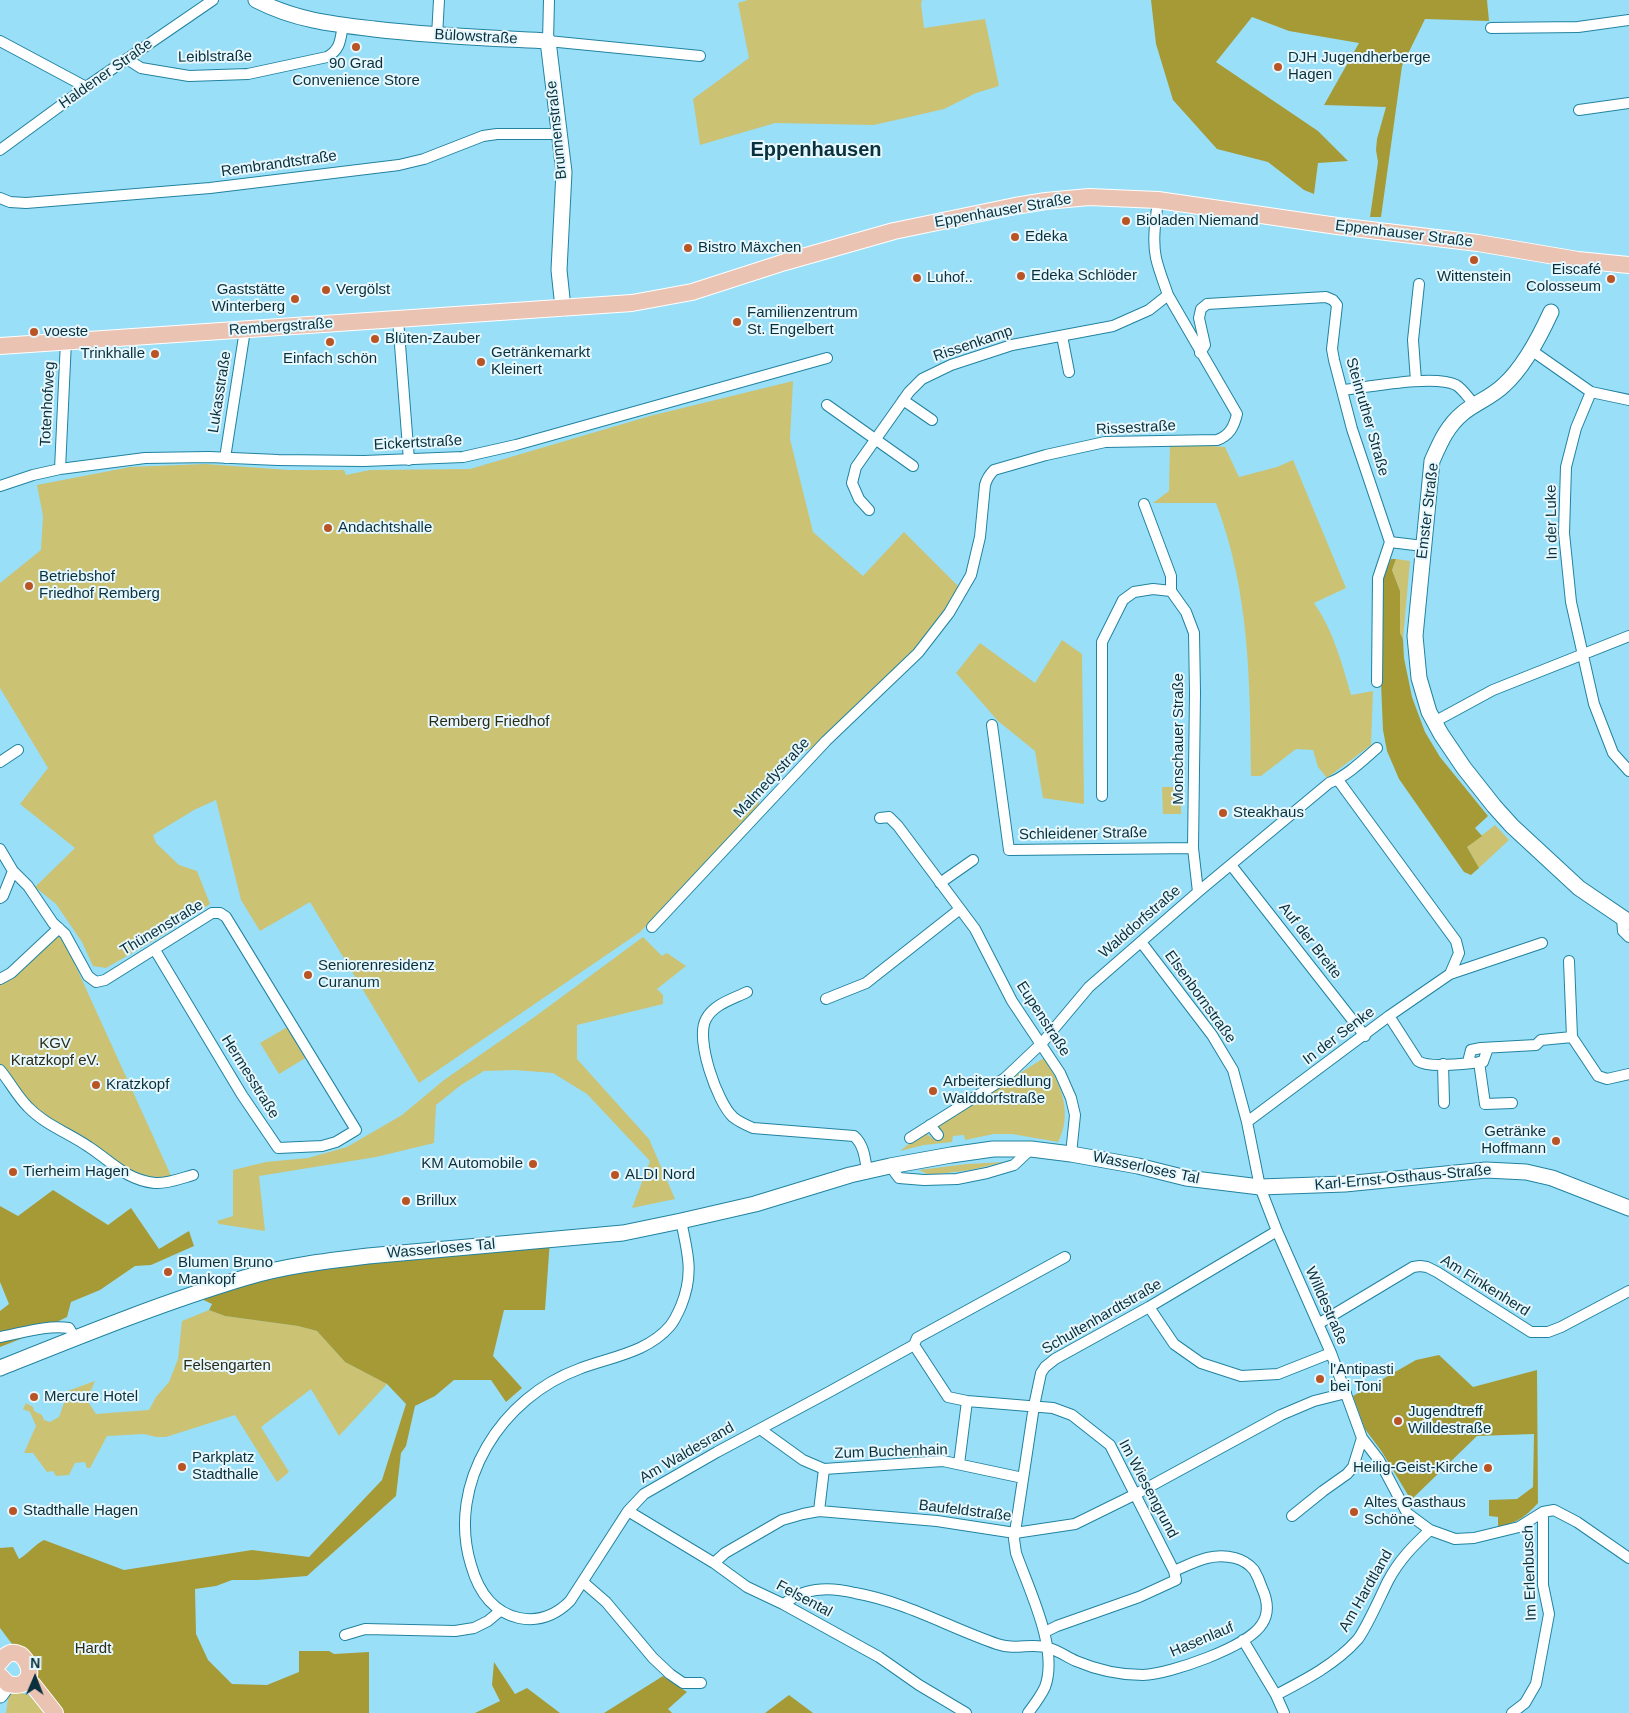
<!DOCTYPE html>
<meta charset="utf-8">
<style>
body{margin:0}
#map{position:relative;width:1629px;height:1713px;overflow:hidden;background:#9adff8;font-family:Arial,sans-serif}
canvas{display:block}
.north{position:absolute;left:10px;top:1653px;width:50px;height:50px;-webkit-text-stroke:4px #e7f7fe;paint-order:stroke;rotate:1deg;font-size:14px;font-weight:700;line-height:20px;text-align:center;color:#09313d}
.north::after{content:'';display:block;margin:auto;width:18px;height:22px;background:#09313d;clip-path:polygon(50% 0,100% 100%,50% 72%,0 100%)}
</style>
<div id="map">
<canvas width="1629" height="1713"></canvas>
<div class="north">N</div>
</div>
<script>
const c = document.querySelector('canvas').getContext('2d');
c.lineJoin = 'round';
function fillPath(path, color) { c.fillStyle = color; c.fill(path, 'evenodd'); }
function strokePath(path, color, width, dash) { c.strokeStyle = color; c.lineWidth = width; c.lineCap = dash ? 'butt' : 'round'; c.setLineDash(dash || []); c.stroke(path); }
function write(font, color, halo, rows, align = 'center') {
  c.font = font + ' Arial,sans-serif'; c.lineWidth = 4; c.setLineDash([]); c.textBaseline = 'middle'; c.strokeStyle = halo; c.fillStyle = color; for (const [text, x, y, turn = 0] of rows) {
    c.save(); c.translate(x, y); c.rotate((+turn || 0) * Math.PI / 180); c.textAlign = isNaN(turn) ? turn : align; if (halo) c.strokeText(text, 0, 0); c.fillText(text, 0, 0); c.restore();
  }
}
fillPath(new Path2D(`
 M748 0H922L921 4 924 28 985 19 999 86 976 93 944 109 874 125 775 123 700 145 693 99 749 58 738 3Z
 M793 381 790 439 813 532 863 576 904 532 961 589 917 653 825 741 789 759 759 789V812L640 932 419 1083 310 902 260 931 241 900 216 800 194 810 153 835 156 843 179 865 197 871 210 904 158 938 106 968 93 966 82 942 56 904 35 887 75 848 20 804 48 768 0 688V583L41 550 43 516 37 485 130 467 205 464 289 470H344L346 475 370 470 470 469 650 416Z
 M1170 443 1225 447 1239 477 1277 467 1293 460 1346 588 1314 603C1333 630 1342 663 1351 695L1373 691 1371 745 1327 778 1318 767 1313 750 1296 749 1261 776H1251C1250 683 1250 592 1216 503H1153L1169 491Z
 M1396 559 1410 561 1403 639 1400 633V591L1392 570Z
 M1062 640 1082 654 1084 804 1043 798 1035 751 998 721 956 673 980 643 1035 683Z
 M1162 787H1181V814H1163Z
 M1495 825 1509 840 1479 868 1467 847Z
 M59 928 62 936 173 1180H138L49 1124 0 1070V979Z
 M643 937 662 956 667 953 686 966 657 989 663 995V1004L577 1025V1059L649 1139 675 1199 632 1208 650 1161 587 1094 553 1073 515 1070 484 1071 461 1085 436 1105 434 1143 376 1157 259 1176 265 1231 219 1224 217 1221 233 1216V1170L266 1162 308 1158 347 1147 402 1115 444 1080 529 1021Z
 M289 1026 307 1057 279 1074 260 1043Z
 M1044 1058C1061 1083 1073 1114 1058 1142L1012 1134H994L965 1140 964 1135 953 1136 952 1142 924 1145 900 1151 924 1132 935 1140 941 1136 938 1128 940 1123Z
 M1004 1162 971 1170 929 1175 919 1170 967 1164Z
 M209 1310 225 1316 298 1326 317 1331 345 1362 387 1384 339 1436 311 1389 261 1427 289 1472 277 1482 235 1415 166 1437H156L144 1434 107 1436 90 1468H87L85 1462 75 1463 69 1475 56 1476 53 1471 47 1472 33 1453H24L36 1426 30 1412 23 1409 26 1403 33 1407 34 1411 42 1415 44 1420 50 1422 59 1417 65 1400 62 1393 95 1381 87 1400 96 1414 149 1410 156 1397 169 1382 178 1359 182 1321Z
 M14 1691 29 1695 45 1713H6L9 1694Z`), '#cbc273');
fillPath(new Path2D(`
 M1151 0H1487L1489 21 1425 19 1402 66 1381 217H1370L1378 162 1376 150 1377 139 1386 107 1324 105 1359 43 1289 31 1252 17 1216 62 1318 131 1348 161 1318 163 1314 194 1304 190 1268 162 1217 149 1173 100 1156 44Z
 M1391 559H1396L1392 570 1400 591V633L1403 639 1404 658 1412 697 1425 732 1440 757 1488 816 1475 828 1482 836 1467 847 1479 868 1471 875 1464 872 1399 779 1387 751 1383 730 1381 683 1383 638 1382 579Z
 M53 1190 108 1225 131 1208 159 1249 189 1231 194 1246 151 1265 135 1266 100 1290 71 1302 67 1317 28 1336 0 1347V1311L9 1304 0 1282V1206L18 1216Z
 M550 1240 545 1310H504L493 1356 522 1388 506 1402 491 1380H454L435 1396 415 1406 406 1446 401 1453 396 1496 307 1576 257 1580H232L216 1586 195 1589 196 1634 208 1660 232 1684 267 1685 299 1672V1651H329L334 1654 369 1652V1713H64L0 1628V1548L13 1547 19 1559C29 1553 34 1545 44 1540L124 1570 252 1550 309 1557 382 1480 406 1404 387 1384 345 1362 317 1331 298 1326 225 1316 209 1310 212 1304 193 1295 245 1278Z
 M1439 1355 1473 1387 1537 1370 1538 1503C1524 1518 1518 1522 1498 1527V1517L1489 1516V1500L1517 1499 1533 1487 1534 1434 1477 1436 1411 1500 1382 1452 1365 1429 1353 1396 1416 1360Z
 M494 1662 515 1694 527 1688 560 1713H475L500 1701 492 1685Z
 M663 1676 687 1692 668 1709 672 1713H604Z
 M789 1695 813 1713H765Z`), '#a69a36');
const street = new Path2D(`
 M549 0 548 41 700 56
 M1491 28 1578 27 1629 20
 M437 36 439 0
 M0 41 86 87
 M127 59 141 68 189 76 248 74 327 57C341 49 340 40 343 25
 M1579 110 1629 103
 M0 150 86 87 213 0
 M0 198 10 202 26 203 210 188 399 165 424 159 483 136 497 134H558
 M398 319 409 460
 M1062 336 1069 372
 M1531 350 1591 392 1629 400
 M1200 353 1205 345 1199 318 1201 309 1207 304 1326 297 1333 300 1337 305 1332 349 1334 360 1352 429 1390 542 1378 578 1377 682
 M1416 381 1413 340 1419 284
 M1343 390C1369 387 1435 374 1456 385 1463 389 1469 399 1475 405
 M1591 392 1576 428 1566 467 1564 533 1571 602 1594 704 1613 753 1629 771
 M903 400 932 420
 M827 405 913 466
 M225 458 245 330
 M60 469 66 341
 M0 486 33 475 60 469 145 458 209 457 278 460 364 461 463 457 516 445 827 358
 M1144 504 1171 576V591L1186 612 1194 633 1195 693 1193 848 1198 892
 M869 510 859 499 852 483 856 467 909 392 922 379 951 365 1012 345 1113 326 1149 310 1168 295
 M1390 542 1423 546
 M1434 722 1493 690 1629 636
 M992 725 1009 850 1193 848
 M0 762 18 750
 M1102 796V642L1123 600 1134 592 1153 589 1171 591
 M880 818 889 817 898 826 975 929 1012 1001 1060 1073 1071 1098 1075 1115 1071 1154
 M0 849 13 871 28 886 53 923 65 934 88 976 96 982 105 980 212 913H220L226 917 356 1130 336 1142 322 1146 278 1148 242 1095 155 950
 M1231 865 1365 1036
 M940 883 973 860
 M0 898 3 896 13 871
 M1622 918 1623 931 1629 937
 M652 927 826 741 918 653 949 613 971 575 980 537 985 485C987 478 989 475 994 470L1046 455 1105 442 1217 440C1229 436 1234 427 1237 414L1168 295C1164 283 1159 271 1156 258 1152 239 1156 218 1158 200
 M1141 942 1212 1035 1233 1070 1247 1122 1260 1187 1277 1231 1331 1353 1362 1438 1379 1460 1407 1513 1430 1530 1455 1539 1474 1538 1519 1527 1543 1512 1554 1510 1577 1522 1629 1558
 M1569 961 1572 1037
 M1450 974 1542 943
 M0 979 11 973 59 928
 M747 992C733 999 714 1004 706 1019 695 1039 717 1102 733 1117 739 1122 746 1125 753 1128L854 1136C864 1145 865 1158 867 1171
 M826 999 866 983 960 909
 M1389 1016 1418 1061C1429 1069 1468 1063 1483 1062L1488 1048
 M1468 1062 1471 1050 1481 1048 1536 1045 1541 1040 1572 1037 1598 1076 1607 1079 1629 1074
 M1479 1062 1485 1104 1512 1103
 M1443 1064 1444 1103
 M0 1070C10 1082 17 1096 28 1107 45 1125 69 1133 89 1147 112 1162 126 1180 155 1183 167 1184 182 1178 193 1175
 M1247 1122 1389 1016 1450 974 1459 953 1456 941 1338 780
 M930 1125 938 1135
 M910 1138 1005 1078 1042 1043 1089 987 1198 892 1329 783C1347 776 1362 761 1377 748
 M890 1166 899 1178 924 1180 957 1179 987 1173 1014 1165 1031 1149
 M681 1221C688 1254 694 1274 681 1306 678 1313 675 1320 670 1326 647 1353 610 1357 579 1369 502 1397 446 1483 471 1565 478 1590 492 1612 519 1618 539 1622 556 1615 570 1601L628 1511 644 1494 717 1452 829 1392 914 1345 917 1338 1065 1257
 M1149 1307 1174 1344 1201 1363 1241 1376 1278 1374 1331 1353
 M1318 1324 1413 1267 1420 1266 1427 1267 1437 1272 1531 1332H1548L1561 1327 1629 1291
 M0 1337C23 1333 45 1325 69 1328L75 1338
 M914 1345 948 1397 967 1401 1053 1408 1072 1415 1110 1445 1174 1571
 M760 1429 803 1460 824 1469 943 1461 1023 1478
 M959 1464 967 1401
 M628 1511 714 1563 747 1587 783 1604 879 1657 919 1685 966 1713
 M819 1511 824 1469
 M1292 1516 1323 1491 1347 1474 1353 1467 1362 1438
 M714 1563 725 1553 782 1520 803 1514 819 1511 937 1521 1015 1533 1075 1524 1136 1494 1281 1415 1314 1401 1346 1393
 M583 1582 606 1602 653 1658 670 1674 683 1683H701
 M783 1604C790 1600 798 1594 806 1592 823 1587 839 1589 855 1593 906 1602 948 1627 997 1644 1017 1651 1031 1642 1049 1648 1059 1651 1067 1657 1076 1661 1097 1670 1120 1675 1143 1675 1170 1674 1248 1647 1262 1624 1270 1612 1267 1599 1262 1588 1260 1582 1257 1575 1254 1570 1249 1564 1243 1560 1235 1558 1212 1552 1195 1562 1174 1571L1176 1580 1139 1597 1057 1626 1045 1632
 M345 1635 365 1629 455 1631 474 1628 488 1621 500 1611
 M1243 1640 1276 1695 1284 1713
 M1276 1695C1305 1680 1336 1664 1358 1639 1368 1625 1380 1597 1388 1581 1399 1560 1413 1546 1430 1530
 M1028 1713C1034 1705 1041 1696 1045 1687 1059 1649 1029 1590 1016 1553L1014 1539 1034 1406 1041 1373 1045 1367 1055 1359 1149 1307 1277 1231
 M1512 1713 1525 1703 1536 1684 1549 1614 1543 1585V1512`);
const secondary = new Path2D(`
 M256 0C295 20 331 24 374 29 432 36 490 38 548 41L564 172 559 270 563 308
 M1551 312C1540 336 1524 367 1504 385 1492 397 1475 403 1463 413 1447 426 1440 443 1432 461L1415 636 1419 678 1429 712 1441 734 1464 768 1494 806 1512 826 1579 888 1629 922
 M0 1368C80 1336 161 1303 244 1278 284 1266 326 1261 368 1256L623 1233 681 1221 755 1204 850 1175 890 1166 951 1155 993 1149H1031L1071 1154 1138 1166 1186 1178 1260 1187 1345 1184 1486 1170 1526 1172 1552 1178 1629 1208
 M0 1695 8 1684`);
const primary = new Path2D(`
 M0 346 632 303 692 292 785 262 894 231 1015 206 1046 201 1089 197 1158 200 1337 226 1478 243 1578 260 1629 265
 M0 1662C23 1630 48 1693 8 1684L0 1676
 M26 1680 33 1685 55 1713`);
strokePath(street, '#2183a0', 12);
strokePath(secondary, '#2183a0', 17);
strokePath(primary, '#fff', 18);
strokePath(street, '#fff', 10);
strokePath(secondary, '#fff', 15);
strokePath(primary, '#ebc3b2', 16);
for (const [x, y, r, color] of [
 [356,47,5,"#b95425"],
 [1278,67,5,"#b95425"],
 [1126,221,5,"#b95425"],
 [1015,237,5,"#b95425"],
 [688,248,5,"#b95425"],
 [1474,260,5,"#b95425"],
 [1021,276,5,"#b95425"],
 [917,278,5,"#b95425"],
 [1611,279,5,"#b95425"],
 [326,290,5,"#b95425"],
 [295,299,5,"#b95425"],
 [737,322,5,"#b95425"],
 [34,332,5,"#b95425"],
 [375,339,5,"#b95425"],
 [330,342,5,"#b95425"],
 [155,354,5,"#b95425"],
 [481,362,5,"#b95425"],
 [328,528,5,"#b95425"],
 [29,586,5,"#b95425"],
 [1223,813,5,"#b95425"],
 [308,975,5,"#b95425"],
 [96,1085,5,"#b95425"],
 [933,1091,5,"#b95425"],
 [1556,1141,5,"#b95425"],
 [533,1164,5,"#b95425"],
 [13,1172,5,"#b95425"],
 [615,1175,5,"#b95425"],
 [406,1201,5,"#b95425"],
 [168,1272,5,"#b95425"],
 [1320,1379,5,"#b95425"],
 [34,1397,5,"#b95425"],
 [1398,1421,5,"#b95425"],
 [182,1467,5,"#b95425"],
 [1488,1468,5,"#b95425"],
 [13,1511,5,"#b95425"],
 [1354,1512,5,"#b95425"]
]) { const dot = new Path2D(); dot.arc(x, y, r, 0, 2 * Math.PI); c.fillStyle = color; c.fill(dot); strokePath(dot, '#e7f7fe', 2); }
write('15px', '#09313d', '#e7f7fe', [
 ["Bülowstraße",476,37,3],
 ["Leiblstraße",215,57,-1],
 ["Haldener Straße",106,74,-35],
 ["Brunnenstraße",557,130,-96],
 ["Rembrandtstraße",279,164,-8],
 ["Eppenhauser Straße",1003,211,-10],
 ["Eppenhauser Straße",1404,234,7],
 ["Rembergstraße",281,327,-4],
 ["Rissenkamp",973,344,-19],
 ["Lukasstraße",220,392,-81],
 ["Totenhofweg",48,404,-87],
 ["Steinruther Straße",1367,417,74],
 ["Rissestraße",1136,428,-3],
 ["Eickertstraße",418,443,-3],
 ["Emster Straße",1428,511,-83],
 ["In der Luke",1552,522,-91],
 ["Monschauer Straße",1179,739,-90],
 ["Malmedystraße",772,778,-47],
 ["Schleidener Straße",1083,834,-1],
 ["Walddorfstraße",1140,922,-41],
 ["Thünenstraße",162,928,-31],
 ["Auf der Breite",1310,941,52],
 ["Elsenbornstraße",1200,997,54],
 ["Eupenstraße",1043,1019,57],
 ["In der Senke",1339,1036,-37],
 ["Hermesstraße",250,1077,58],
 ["Wasserloses Tal",1146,1168,12],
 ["Karl-Ernst-Osthaus-Straße",1403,1178,-5],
 ["Wasserloses Tal",441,1249,-5],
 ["Am Finkenherd",1485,1286,32],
 ["Willdestraße",1326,1306,66],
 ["Schultenhardtstraße",1102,1317,-30],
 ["Zum Buchenhain",891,1452,-2],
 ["Am Waldesrand",687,1453,-30],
 ["Im Wiesengrund",1148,1489,62],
 ["Baufeldstraße",965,1511,7],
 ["Im Erlenbusch",1530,1573,-92],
 ["Am Hardtland",1366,1591,-60],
 ["Felsental",804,1599,28],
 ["Hasenlauf",1202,1640,-23]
]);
write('15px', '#09313d', '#e7f7fe', [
 ["DJH Jugendherberge",1288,58],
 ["Hagen",1288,75],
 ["90 Grad",356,64,"center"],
 ["Convenience Store",356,81,"center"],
 ["Bioladen Niemand",1136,221],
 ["Edeka",1025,237],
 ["Bistro Mäxchen",698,248],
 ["Eiscafé",1601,270,"right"],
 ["Colosseum",1601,287,"right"],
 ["Edeka Schlöder",1031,276],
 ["Wittenstein",1474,277,"center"],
 ["Luhof..",927,278],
 ["Gaststätte",285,290,"right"],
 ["Winterberg",285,307,"right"],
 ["Vergölst",336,290],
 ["Familienzentrum",747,313],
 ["St. Engelbert",747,330],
 ["voeste",44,332],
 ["Blüten-Zauber",385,339],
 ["Getränkemarkt",491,353],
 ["Kleinert",491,370],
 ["Trinkhalle",145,354,"right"],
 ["Einfach schön",330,359,"center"],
 ["Andachtshalle",338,528],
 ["Betriebshof",39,577],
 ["Friedhof Remberg",39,594],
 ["Steakhaus",1233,813],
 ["Seniorenresidenz",318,966],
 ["Curanum",318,983],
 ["Arbeitersiedlung",943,1082],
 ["Walddorfstraße",943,1099],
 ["Kratzkopf",106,1085],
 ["Getränke",1546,1132,"right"],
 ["Hoffmann",1546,1149,"right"],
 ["KM Automobile",523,1164,"right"],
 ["Tierheim Hagen",23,1172],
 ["ALDI Nord",625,1175],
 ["Brillux",416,1201],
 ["Blumen Bruno",178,1263],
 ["Mankopf",178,1280],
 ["l'Antipasti",1330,1370],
 ["bei Toni",1330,1387],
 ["Mercure Hotel",44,1397],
 ["Jugendtreff",1408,1412],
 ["Willdestraße",1408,1429],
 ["Parkplatz",192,1458],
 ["Stadthalle",192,1475],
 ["Heilig-Geist-Kirche",1478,1468,"right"],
 ["Altes Gasthaus",1364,1503],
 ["Schöne",1364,1520],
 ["Stadthalle Hagen",23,1511]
], 'left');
write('15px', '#2d2b15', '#e7f7fe', [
 ["Remberg Friedhof",489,722],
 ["KGV",55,1044],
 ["Kratzkopf eV.",55,1061],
 ["Felsengarten",227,1366],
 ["Hardt",93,1649]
]);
write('bold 20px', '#09313d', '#e7f7fe', [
 ["Eppenhausen",816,150]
]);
</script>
